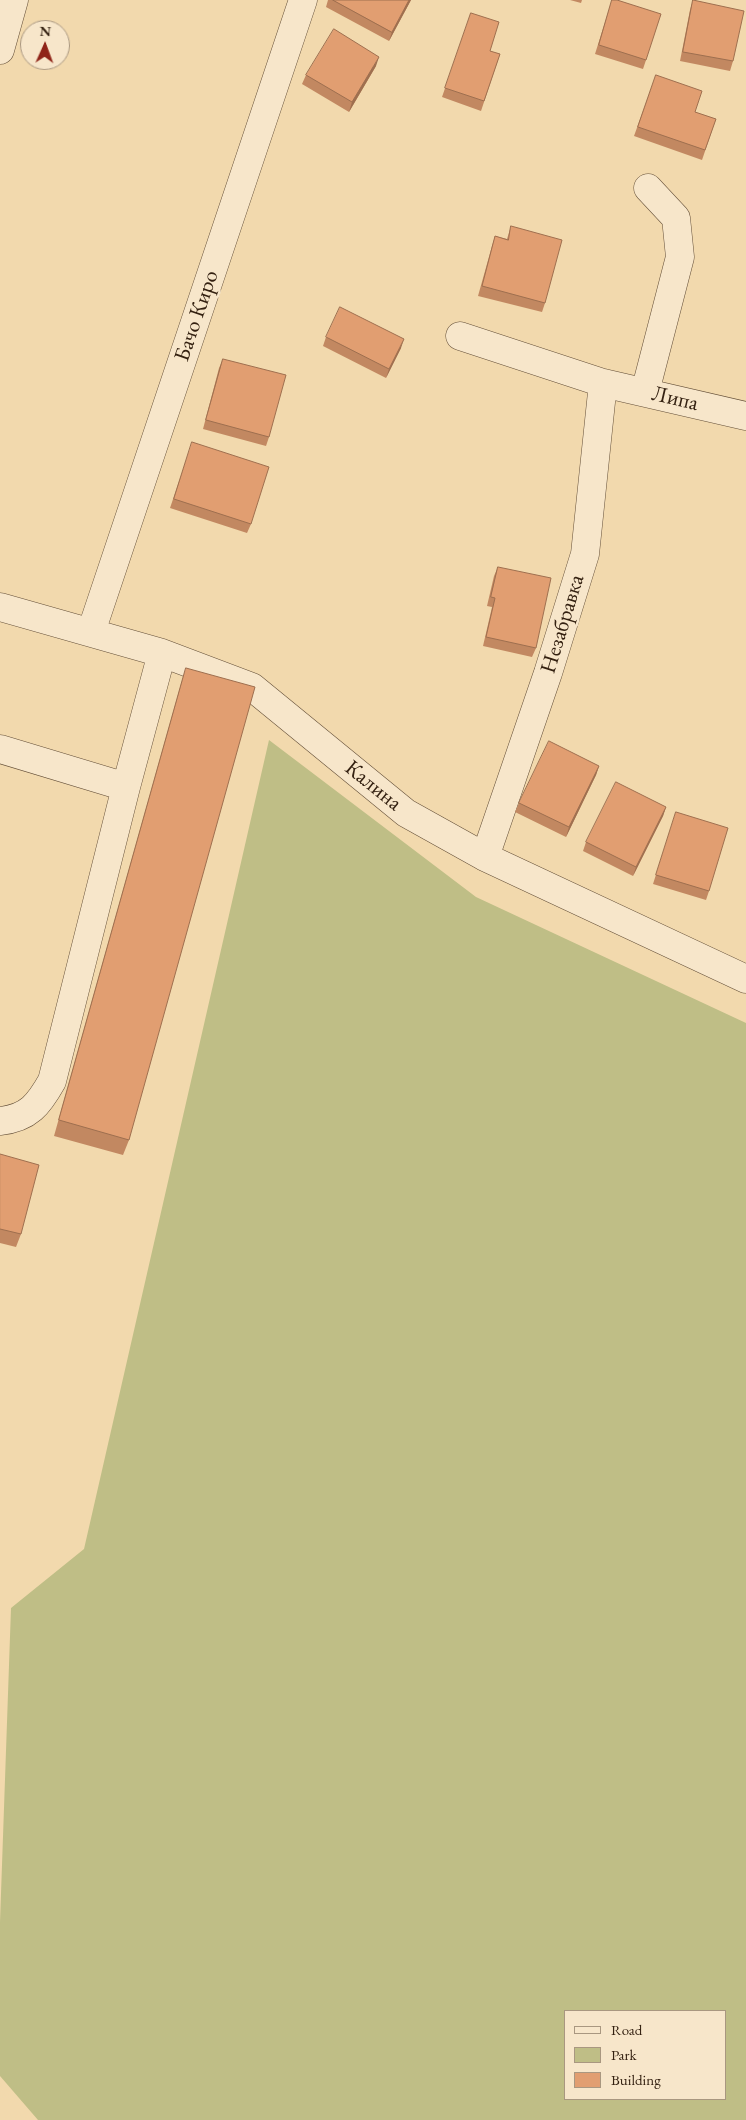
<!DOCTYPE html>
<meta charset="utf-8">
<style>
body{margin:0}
#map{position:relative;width:746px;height:2120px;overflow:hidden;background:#f2d9ad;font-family:"EB Garamond",serif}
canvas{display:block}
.legend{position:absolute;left:564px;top:2010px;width:162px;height:90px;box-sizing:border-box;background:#f7e6ca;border:1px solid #a99780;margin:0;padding:6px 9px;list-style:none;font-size:15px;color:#342111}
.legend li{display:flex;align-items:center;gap:10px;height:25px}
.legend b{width:25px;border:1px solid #a99780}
.north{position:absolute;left:20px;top:20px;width:50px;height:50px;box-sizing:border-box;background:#f7e6ca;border:1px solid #a99780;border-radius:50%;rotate:2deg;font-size:14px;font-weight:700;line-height:20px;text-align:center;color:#342111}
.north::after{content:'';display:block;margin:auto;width:18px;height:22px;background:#8f2418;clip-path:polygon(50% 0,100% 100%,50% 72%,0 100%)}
</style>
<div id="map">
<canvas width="746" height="2120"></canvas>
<ul class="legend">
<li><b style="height:6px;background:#f7e6ca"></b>Road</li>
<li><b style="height:14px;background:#bfbe86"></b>Park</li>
<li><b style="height:14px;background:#e19e71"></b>Building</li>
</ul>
<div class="north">N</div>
</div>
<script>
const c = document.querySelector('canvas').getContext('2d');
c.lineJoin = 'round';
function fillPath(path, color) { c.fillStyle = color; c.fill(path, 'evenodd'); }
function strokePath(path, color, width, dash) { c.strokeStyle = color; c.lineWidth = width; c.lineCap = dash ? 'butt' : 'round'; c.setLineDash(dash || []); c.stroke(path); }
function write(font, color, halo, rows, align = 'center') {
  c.font = font + ' "EB Garamond",serif'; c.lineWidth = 5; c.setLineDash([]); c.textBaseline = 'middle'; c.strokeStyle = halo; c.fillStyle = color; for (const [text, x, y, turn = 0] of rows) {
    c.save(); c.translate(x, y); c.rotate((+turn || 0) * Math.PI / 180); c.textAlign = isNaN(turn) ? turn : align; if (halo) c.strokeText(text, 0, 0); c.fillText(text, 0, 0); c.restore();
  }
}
fillPath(new Path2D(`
 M269 740 476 897 746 1023V2120H38L0 2076V1922L11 1608 84 1549ZM565 2011H725V2099H565Z`), '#bfbe86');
const minor = new Path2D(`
 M0 50 14 0
 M460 336 603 383 746 416
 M645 392 680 257 676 218 648 188
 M0 607 162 653 252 687 406 813 485 857 746 979
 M91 632 303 0
 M0 749 126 787 162 653
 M485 857 548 673 585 554 603 383
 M0 1121C29 1118 39 1104 52 1081L126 787`);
strokePath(minor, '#644f38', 29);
strokePath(minor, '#f7e6ca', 28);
fillPath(new Path2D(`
 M328 0H411L389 41 326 7Z
 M570 0H582L581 3Z
 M612 0 646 60 643 69 595 54Z
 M693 0 733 61 730 71 680 61 690 10Z
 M471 13 490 51 500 54 481 111 442 97Z
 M376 66 349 112 302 84 306 75Z
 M656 75 695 112 716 119 702 160 634 136Z
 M511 226 545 303 542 312 478 296 492 246 495 236 507 239Z
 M326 337 401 348 386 378 323 346Z
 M223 359 269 437 266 446 203 429 219 368Z
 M189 452 251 524 247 533 170 508Z
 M498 567 536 648 532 657 483 646 492 607 487 606 494 576Z
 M186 668 129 1140 123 1155 54 1136 181 684Z
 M599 766 596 775 566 837 515 812 519 803Z
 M666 807 663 816 633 876 583 851 586 842Z
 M676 812 709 891 706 900 653 884Z
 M0 1154 21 1234 16 1247 0 1243Z`), '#c28861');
fillPath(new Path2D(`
 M409 0H411L389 41 392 32Z
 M379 57 376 66 349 112 352 102Z
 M404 339 401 348 386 378 389 369Z
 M599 766 596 775 566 837 569 827Z
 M666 807 663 816 633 876 636 867Z`), '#9e6f4f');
const building = new Path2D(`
 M333 0H409L392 32Z
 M612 0H617L661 14 646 60 599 45Z
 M693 0 744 11 733 61 683 52Z
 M471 13 499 22 490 51 500 54 484 101 445 88Z
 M334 29 379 57 352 102 306 75Z
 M656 75 702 91 695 112 716 119 705 150 638 127Z
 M511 226 562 240 545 303 482 286 495 236 508 240Z
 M340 307 404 339 389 369 326 337Z
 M223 359 286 375 269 437 206 420Z
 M192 442 269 467 251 524 174 499Z
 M498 567 551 578 536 648 486 637 495 598 491 597Z
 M186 668 255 687 129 1140 59 1120Z
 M549 741 599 766 569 827 519 803Z
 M616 782 666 807 636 867 586 842Z
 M676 812 728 828 709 891 656 875Z
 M0 1154 39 1165 21 1234 0 1229Z`);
fillPath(building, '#e19e71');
strokePath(building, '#9e6f4f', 1);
write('22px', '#342111', '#f7e6ca', [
 ["Бачо Киро",197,316,-71],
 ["Липа",675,399,13],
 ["Незабравка",563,624,-73],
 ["Калина",373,786,39]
]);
</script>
